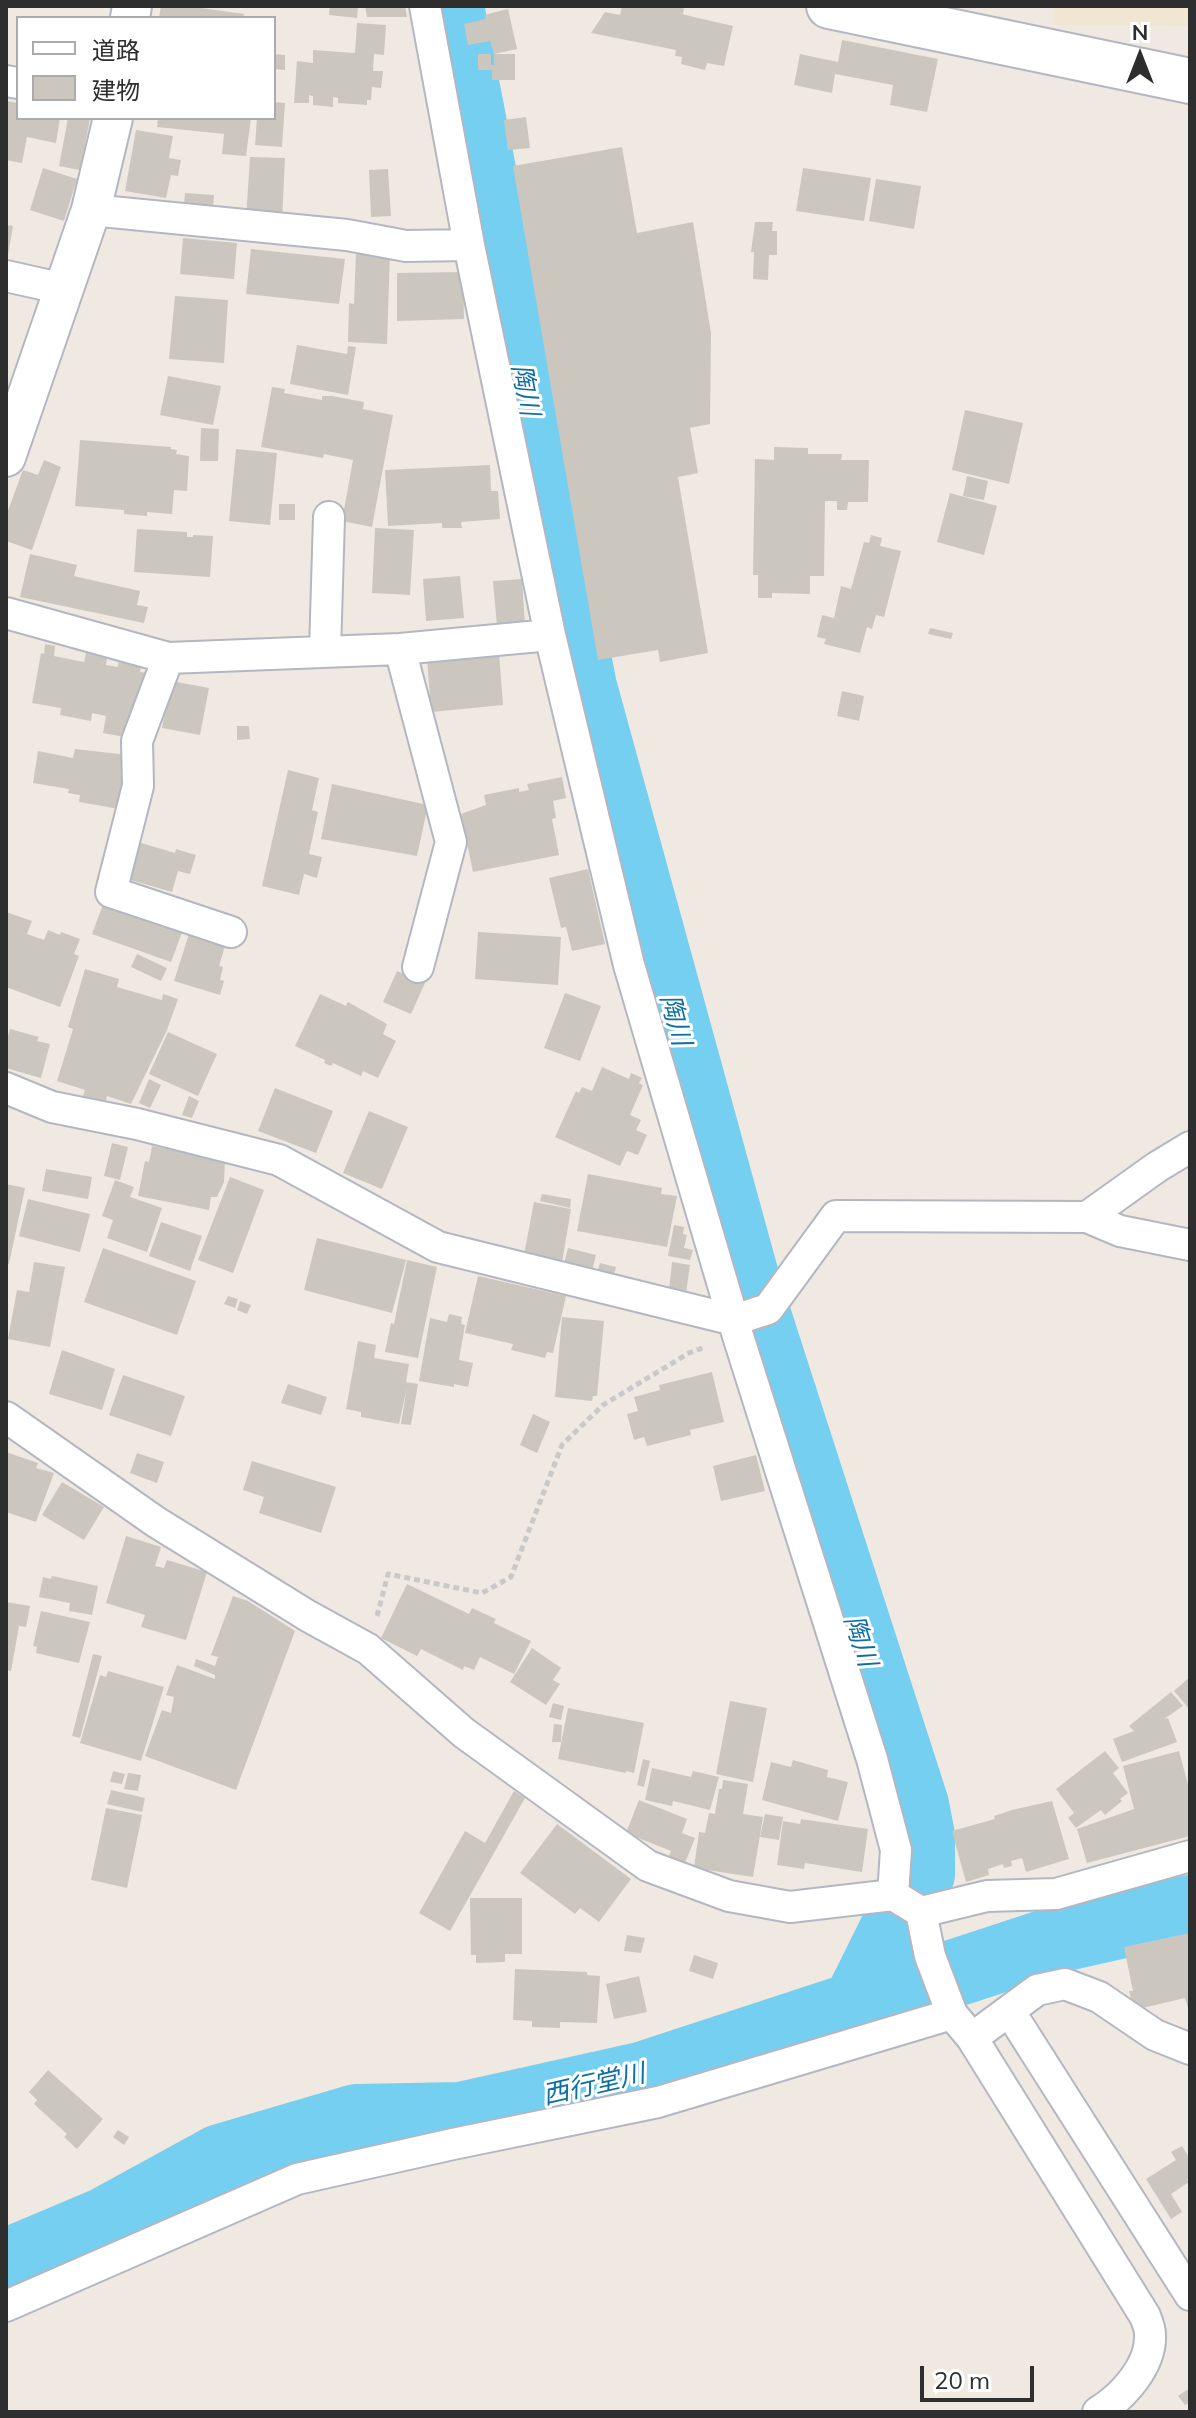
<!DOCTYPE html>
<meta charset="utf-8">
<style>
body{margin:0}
#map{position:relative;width:1196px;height:2418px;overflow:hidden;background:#efe9e1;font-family:Mulish,"Noto Sans JP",sans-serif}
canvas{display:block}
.frame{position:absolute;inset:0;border:8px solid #2e2e2e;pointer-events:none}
.legend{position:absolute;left:16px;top:16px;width:260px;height:104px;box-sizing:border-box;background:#fff;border:2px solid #ababab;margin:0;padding:10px 14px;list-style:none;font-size:24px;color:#2e2e2e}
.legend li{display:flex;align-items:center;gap:16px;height:40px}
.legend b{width:40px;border:2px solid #ababab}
.north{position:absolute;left:1100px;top:16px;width:80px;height:80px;-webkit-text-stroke:6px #fff;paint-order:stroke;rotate:0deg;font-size:22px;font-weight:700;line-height:32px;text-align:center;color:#2e2e2e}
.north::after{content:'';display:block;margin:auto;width:28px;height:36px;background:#2e2e2e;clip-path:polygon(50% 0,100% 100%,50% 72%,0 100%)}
.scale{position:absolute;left:920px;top:2366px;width:114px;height:36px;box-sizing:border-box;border:4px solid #2e2e2e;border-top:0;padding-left:10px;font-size:24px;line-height:28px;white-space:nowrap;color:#2e2e2e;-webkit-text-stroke:6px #fff;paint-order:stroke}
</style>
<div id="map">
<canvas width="1196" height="2418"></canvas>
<div class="frame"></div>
<ul class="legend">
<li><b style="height:10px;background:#fff"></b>道路</li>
<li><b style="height:22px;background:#cbc7bf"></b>建物</li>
</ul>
<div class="north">N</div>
<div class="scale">20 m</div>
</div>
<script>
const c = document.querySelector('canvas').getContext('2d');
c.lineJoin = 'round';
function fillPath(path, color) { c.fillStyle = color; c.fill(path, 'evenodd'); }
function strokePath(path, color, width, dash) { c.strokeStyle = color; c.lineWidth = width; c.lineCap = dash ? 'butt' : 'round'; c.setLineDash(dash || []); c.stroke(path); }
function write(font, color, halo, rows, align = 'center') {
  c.font = font + ' Mulish,"Noto Sans JP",sans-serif'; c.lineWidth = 6; c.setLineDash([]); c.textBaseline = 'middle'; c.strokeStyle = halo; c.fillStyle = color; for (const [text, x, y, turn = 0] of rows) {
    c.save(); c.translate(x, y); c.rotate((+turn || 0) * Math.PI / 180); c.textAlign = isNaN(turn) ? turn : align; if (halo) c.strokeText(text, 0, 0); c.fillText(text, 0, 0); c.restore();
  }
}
fillPath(new Path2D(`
 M1054 6H1190V26L1053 25Z`), '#f0e6d1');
strokePath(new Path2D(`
 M450 6 583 687 747 1284 915 1805 921 1836V1874L855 2007
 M6 2263 105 2221 220 2158 356 2118 461 2116 641 2076 1065 1937 1190 1909`), '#75cff0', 68);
fillPath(new Path2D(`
 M161 6H202L201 8 244 14 243 18H159Z
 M330 6H358L357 18 329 15Z
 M365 6H405L407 17H367Z
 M622 6H673L684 8 683 14 677 13 733 26 724 66 707 63 705 70 681 64 682 57 675 56 676 50 591 33 605 12 620 15Z
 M508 9 517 49 494 54 490 41 468 45 464 24 486 19 484 15Z
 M357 23 386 25 384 55 374 54 373 71H383L381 88 372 87 371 100H367V105L338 103V98L333 97V107L313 105V96L309 95V103H294L297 61 313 63V50L355 53Z
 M842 40 938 59 927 112 890 105 893 85 835 74 832 93 794 85 800 54 838 62Z
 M274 54 285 55V70L274 69Z
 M478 54H491V65H494V54H515V80H492V70H478Z
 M6 101 18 103V118H60L56 143 27 137 22 163 6 160Z
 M274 102 285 103 282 147 255 145 257 118H274Z
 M526 117 530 148 508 150 504 120Z
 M68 118 90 119 80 170 59 166Z
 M158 118H251L246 156 222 154 224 134 157 127Z
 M136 130 173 136 169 158 181 160 178 176 171 175 166 198 125 191Z
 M622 147 637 233 693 222 711 333 710 424 690 428 698 473 678 477 708 653 660 662 658 650 598 660 513 166Z
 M250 157 285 158 282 221 246 219Z
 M43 168 77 179 64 221 30 210Z
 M803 168 871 178 864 221 796 211Z
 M388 169 391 216 371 217 369 170Z
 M876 179 921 186 914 229 869 221Z
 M185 193 214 195 213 208 184 205Z
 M755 222H773L772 231H777V255H769L768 280 753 279 754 252H751Z
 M6 225 13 226 8 255H6Z
 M183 238 237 243 234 279 180 274Z
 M251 249 345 259 339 304 246 294Z
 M356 252 390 253 387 344 348 342 349 303 354 304Z
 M463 272 464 319 397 321V273Z
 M175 296 228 300 224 363 169 359Z
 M297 345 347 354 348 346 356 347 348 395 290 384Z
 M168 376 221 386 213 425 160 415Z
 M272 387 285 389 284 393 322 400V396H332L364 402 363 409 393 415 372 527 342 521 353 460 324 454 323 458 261 447Z
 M965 410 1023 423 1009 484 952 470Z
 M201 428 219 429 218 461H200Z
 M80 440 171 447V449L177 450 176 454 189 456 187 491 174 490 172 514 147 512V516L124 514V510L75 506Z
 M774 447 808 448V454H842L841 460H869L868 502H848L847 510H837V501H825L824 576H810V594L772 593V598H758V575H753L755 459 774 460Z
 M236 449 277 453 270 525 229 521Z
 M44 460 61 467 32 550 6 541V516L23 470 38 475Z
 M490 465 491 491H498L500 519 461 522 462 528H442V523L388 526 385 470Z
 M967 476 988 481 984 500 963 496Z
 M950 493 997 506 984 555 937 542Z
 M279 504H295V520H279Z
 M375 528 414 530 410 595 372 593Z
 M137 529 187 532V537H193V535L213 536 210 577 134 572Z
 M871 535 882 538 880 546 901 551 884 617 876 615 872 629 867 627 860 653 824 644 826 639 817 637 822 615 834 618 841 586 851 589 864 542 869 543Z
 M30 554 77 565 74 576 140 591 137 605 148 607 144 623 20 597Z
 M460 576 464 618 426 621 423 579Z
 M522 579 525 625 497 626 493 581Z
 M930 628 953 633 951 639 928 634Z
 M45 644 55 646 54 656 84 662 87 649 108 653 106 665 118 667 119 658 142 662 140 672 148 673 130 738 103 733 106 716 92 713 91 721 60 715 61 708 32 703 41 653 44 654Z
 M499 653 503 705 431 712 427 658Z
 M171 681 209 688 200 735 162 728Z
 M842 691 864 696 859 721 837 716Z
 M237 726H249L250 739 237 740Z
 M75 749 128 755 119 809 79 802 80 795 68 793 69 789 33 783 38 751 73 758Z
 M288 770 319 778 312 810 318 812 309 854 322 857 317 878 304 874 299 895 262 886Z
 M562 777 566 798 553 801 556 818 552 819 559 855 473 872 461 814 486 805 484 795 519 788V792L529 790 527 784Z
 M332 784 428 805 417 856 321 839Z
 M138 842 175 853 176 849 196 855 190 874 178 871 172 892 127 879Z
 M588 869 605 944 572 951 566 927 561 928 549 878Z
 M105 899 184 927 171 962 92 934Z
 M6 912 32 921 27 934 44 940 48 930 60 935 61 932 80 939 74 954 79 956 60 1007 6 987Z
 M194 928 207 933 205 939 225 946 219 966 223 967 220 980 224 981 220 995 174 981 189 934 192 935Z
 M478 932 561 937 558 985 475 979Z
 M137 954 167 968 161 981 131 967Z
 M85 969 119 979 117 987 162 1000 163 994 178 999 167 1030 131 1104 107 1096 105 1104 82 1099 85 1090 57 1081 73 1029 68 1027Z
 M397 971 425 983 411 1014 383 1002Z
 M565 993 601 1006 580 1061 544 1048Z
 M320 994 346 1006 348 1002 387 1024 383 1034 396 1041 378 1078 363 1071 361 1076 333 1063 331 1066 324 1063 325 1060 295 1046Z
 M10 1029 39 1037 37 1041 50 1044 41 1078 6 1068V1043Z
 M168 1032 217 1054 198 1096 149 1074Z
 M602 1067 629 1079 631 1073 642 1078 639 1083 643 1085 630 1115 641 1120 636 1130 647 1135 638 1155 627 1151 620 1166 555 1137 576 1091 579 1093 582 1087 592 1091Z
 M149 1079 161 1085 150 1108 139 1103Z
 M275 1088 333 1111 316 1153 258 1131Z
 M189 1096 199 1101 192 1118 182 1115Z
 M369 1111 408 1127 382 1189 343 1173Z
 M112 1143 128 1147 120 1180 104 1176Z
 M152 1146 225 1160 224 1182 217 1197H211L209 1210 138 1196 145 1161 149 1162Z
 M46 1169 92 1177 88 1199 42 1191Z
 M588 1174 662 1188 661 1194 677 1196 667 1247 577 1231Z
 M230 1177 264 1190 233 1273 198 1260Z
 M115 1180 134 1187 130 1197 162 1208 147 1252 107 1238 113 1220 102 1216Z
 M6 1184 25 1188 9 1264H6Z
 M542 1194 571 1199 570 1208 540 1201Z
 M28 1199 90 1214 80 1252 19 1236Z
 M534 1202 571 1209 562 1262 524 1255Z
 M161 1222 202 1236 190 1271 149 1256Z
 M674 1225 684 1227 683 1234 687 1235 684 1248 693 1250 690 1260 668 1256Z
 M317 1238 406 1260 392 1313 304 1290Z
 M103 1248 196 1281 177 1335 84 1302Z
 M568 1248 596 1255 592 1271 564 1264Z
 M407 1260 437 1267 418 1358 385 1352 391 1323 394 1324Z
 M34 1262 65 1267 50 1347 8 1339 17 1290 29 1292Z
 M672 1262 690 1265 686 1293 669 1290Z
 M600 1263 616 1267 613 1278 597 1273Z
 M478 1276 566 1296 553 1353 547 1352 545 1358 511 1350 513 1344 465 1333Z
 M228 1296 238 1299 235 1308 224 1304Z
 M240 1301 251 1305 247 1314 237 1310Z
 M449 1314 462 1317 461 1324 465 1325 459 1360 473 1363 468 1387 454 1384V1387L419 1381 430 1318 447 1322Z
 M562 1317 604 1321 597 1396H593L592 1401 555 1397Z
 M358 1341 376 1345 374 1358 409 1364 406 1382 418 1384 411 1425 401 1424 407 1387 399 1424 361 1417V1412L346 1409Z
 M62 1350 115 1369 102 1410 49 1394Z
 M712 1372 724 1422 690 1430 691 1435 647 1446 644 1437 634 1440 627 1414 638 1411 634 1397 660 1390 659 1385Z
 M123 1375 185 1396 171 1436 109 1415Z
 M288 1384 327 1397 321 1415 281 1403Z
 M533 1414 550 1422 537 1453 520 1445Z
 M6 1452 38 1463 36 1468 54 1473 36 1522 6 1512Z
 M137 1453 164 1462 157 1483 130 1473Z
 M756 1455 765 1491 721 1501 713 1466Z
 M252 1461 336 1487 321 1533 259 1513 264 1497 243 1490Z
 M62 1482 104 1507 84 1540 42 1515Z
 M126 1536 161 1547 155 1566 164 1568 167 1560 207 1572 186 1640 141 1627 145 1615 106 1603Z
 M52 1576 98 1586 92 1615 69 1611 70 1603 39 1597 43 1577 51 1579Z
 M407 1584 469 1614 472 1608 496 1619 494 1623 531 1641 514 1674 480 1657 474 1670 464 1666 463 1670 421 1649 417 1656 381 1638Z
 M233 1596 248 1601 295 1631 236 1790 145 1756 162 1710 171 1713 174 1697 166 1695 177 1665 215 1679V1675L194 1666 196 1659 215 1666 218 1657 211 1655Z
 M6 1602 30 1606 26 1627 19 1626 11 1671 6 1670Z
 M41 1611 90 1622 79 1663 36 1653 37 1647 33 1646Z
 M532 1648 561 1668 553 1680 560 1684 546 1705 510 1682Z
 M93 1654 102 1656 80 1738 72 1736Z
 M108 1671 164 1687 141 1761 80 1743 100 1675 106 1677Z
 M1190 1677V1710L1174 1691Z
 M1171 1692 1183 1706 1164 1719 1168 1718 1177 1742 1122 1762 1113 1739 1134 1731 1129 1726Z
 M730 1701 767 1708 753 1782 716 1774Z
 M553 1703 564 1706 561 1720 549 1717Z
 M568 1708 644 1723 634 1773 626 1771V1773L558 1759Z
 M554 1724 562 1725 561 1742H552Z
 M1105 1751 1119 1768 1113 1773 1128 1793 1120 1799 1122 1801 1105 1815 1101 1810 1076 1828 1068 1818 1074 1813 1056 1789Z
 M1179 1751 1190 1792V1836L1087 1863 1077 1829 1134 1809 1123 1766Z
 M643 1759 650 1761 644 1787 637 1785Z
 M793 1760 828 1770 827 1777 848 1782 838 1821 762 1800 771 1762 791 1767Z
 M652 1768 691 1777 693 1771 719 1777 710 1810 673 1801 672 1806 645 1800Z
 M113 1771 125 1774 122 1784 110 1782Z
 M128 1773 141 1775 138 1791 124 1789Z
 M723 1780 748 1784 743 1814 763 1817 753 1877 694 1868 699 1832 705 1833 709 1813 715 1814 719 1789H722Z
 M111 1790 145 1798 142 1812 107 1804Z
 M514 1791 525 1798 450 1931 419 1913 465 1831 485 1843Z
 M639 1800 687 1819 682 1833 695 1838 685 1863 669 1856 671 1851 626 1833Z
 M1052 1801 1069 1859 1026 1872 1022 1858 1011 1861 1012 1866 1004 1868 1003 1864 988 1869 989 1875 966 1882 952 1831 995 1819 994 1816 1012 1810Z
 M106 1808 142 1815 127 1888 91 1880Z
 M765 1814 783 1817 779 1840 760 1837Z
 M801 1819 868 1829 862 1872 805 1863 804 1869 777 1865 783 1821 800 1824Z
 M557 1824 631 1879 599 1922 580 1908 575 1914 520 1873Z
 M470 1898H522V1954H505V1962L476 1963V1955H471Z
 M1190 1933V2015L1185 1998 1134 2010 1129 1991H1133L1124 1947Z
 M627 1935 645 1938 641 1953 624 1951Z
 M694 1955 718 1963 713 1979 689 1971Z
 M515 1969 587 1972V1975L600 1976 597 2023 560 2022V2028L532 2027V2021L513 2020Z
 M639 1976 647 2012 614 2019 606 1984Z
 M48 2070 103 2119 77 2149 64 2137 67 2134 34 2104 37 2100 29 2092Z
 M118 2130 129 2137 124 2145 113 2137Z
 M1182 2146 1190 2159V2177L1187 2179 1189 2182 1171 2194 1182 2212 1171 2219 1146 2179 1176 2160 1171 2152Z
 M1190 2388V2403L1185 2405 1178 2396Z`), '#cbc7bf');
const minor = new Path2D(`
 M425 6 469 245 550 635 629 965 738 1336 872 1759 896 1850 893 1895
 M6 81 18 83
 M91 210 347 235 406 246 469 245
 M6 276 64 289
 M6 613 168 658 400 649 550 635
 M400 649 451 842 418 967
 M325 651 329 517
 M168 658 137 741 138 786 111 892 231 932
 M6 1088 52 1107 137 1124 279 1160 438 1247 734 1320 768 1309 836 1216 1087 1217 1157 1167 1190 1147
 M1087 1217 1120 1231 1190 1245
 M6 1417 156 1522 308 1616 368 1649 464 1733 648 1866 729 1896 790 1907 893 1895 921 1912 987 1896 1056 1894 1190 1856
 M921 1912 930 1956 952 2014 972 2038 1145 2316C1147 2321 1150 2329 1150 2334 1152 2365 1123 2397 1098 2412
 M1010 2012 1190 2295
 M972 2038 1037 1990 1065 1984 1099 1997 1155 2035 1190 2049
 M6 2306 297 2179 453 2144 658 2102 952 2014`);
const tertiary = new Path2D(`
 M130 18 132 6
 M6 457 91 210 113 118`);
const secondary = new Path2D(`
 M829 6 1190 81`);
strokePath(minor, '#b4b7c1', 34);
strokePath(tertiary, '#b4b7c1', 42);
strokePath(secondary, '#b4b7c1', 48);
strokePath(new Path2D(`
 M377 1616 388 1574 482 1593 511 1577 562 1445 603 1405 689 1353 703 1348`), '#c9c9c9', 5, [6, 4]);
strokePath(minor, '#fff', 30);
strokePath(tertiary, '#fff', 38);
strokePath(secondary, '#fff', 44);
write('italic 26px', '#0d6fa3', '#fff', [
 ["陶川",525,390,79],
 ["陶川",675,1020,75],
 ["陶川",860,1641,72],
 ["西行堂川",594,2085,-13]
]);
</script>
